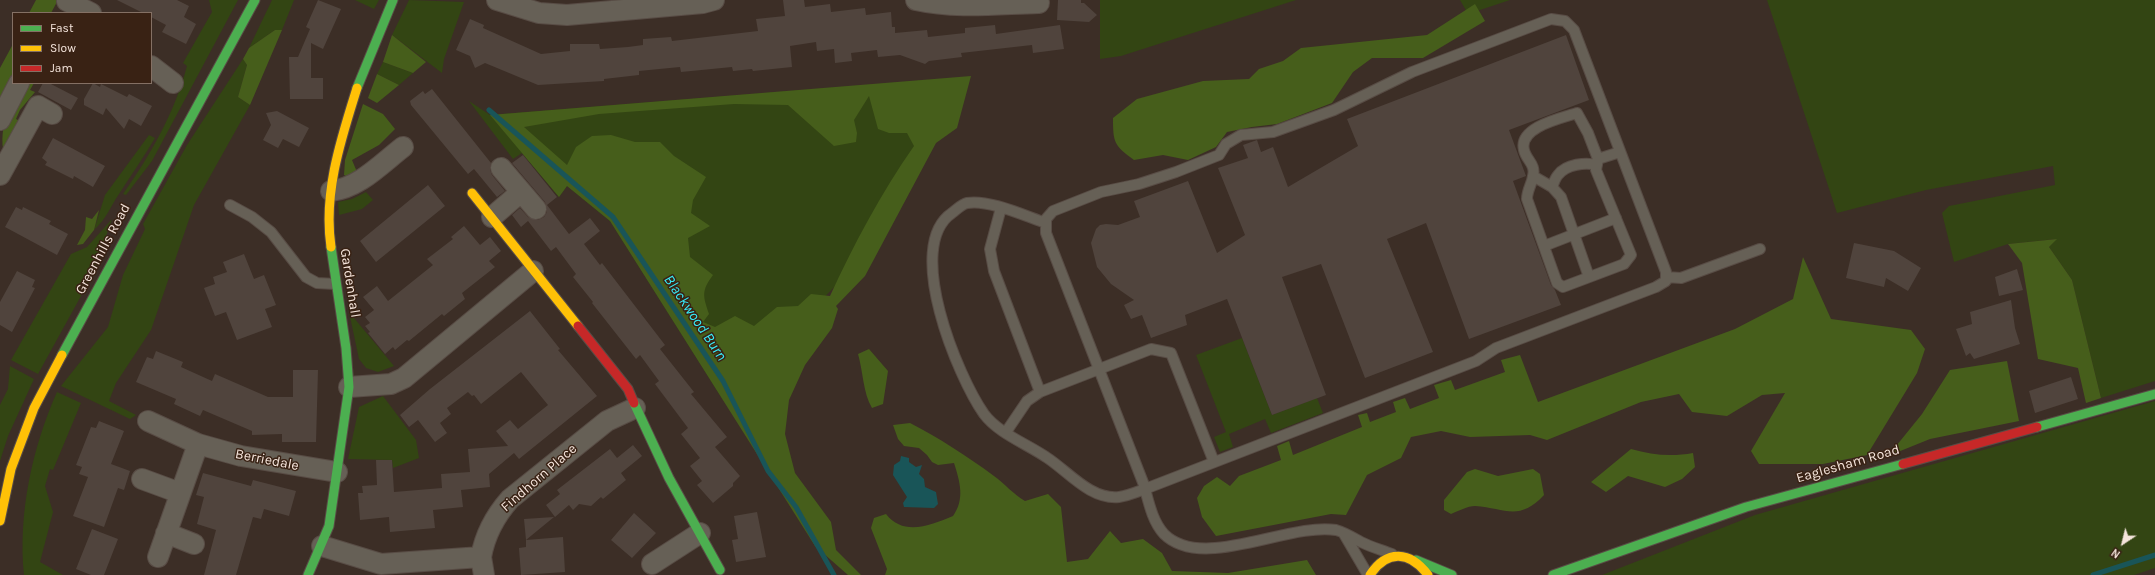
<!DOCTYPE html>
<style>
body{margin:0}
#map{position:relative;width:2155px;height:575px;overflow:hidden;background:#3c2e26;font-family:Karla,sans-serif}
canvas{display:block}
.legend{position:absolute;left:12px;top:12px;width:140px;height:72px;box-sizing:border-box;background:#392214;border:1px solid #847064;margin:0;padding:5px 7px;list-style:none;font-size:12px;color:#f5e5dc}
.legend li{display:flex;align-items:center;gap:8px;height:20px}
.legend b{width:20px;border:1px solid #847064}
.north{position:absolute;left:2103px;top:523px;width:40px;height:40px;-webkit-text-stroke:3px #392214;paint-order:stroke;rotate:215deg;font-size:11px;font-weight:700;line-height:16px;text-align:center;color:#f5e5dc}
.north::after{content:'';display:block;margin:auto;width:14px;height:18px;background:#f5e5dc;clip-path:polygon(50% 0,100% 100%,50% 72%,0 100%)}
</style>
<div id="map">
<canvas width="2155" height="575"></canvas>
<ul class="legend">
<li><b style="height:5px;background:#4caf50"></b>Fast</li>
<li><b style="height:5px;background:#ffc107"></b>Slow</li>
<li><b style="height:5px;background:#c62828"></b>Jam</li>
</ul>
<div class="north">N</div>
</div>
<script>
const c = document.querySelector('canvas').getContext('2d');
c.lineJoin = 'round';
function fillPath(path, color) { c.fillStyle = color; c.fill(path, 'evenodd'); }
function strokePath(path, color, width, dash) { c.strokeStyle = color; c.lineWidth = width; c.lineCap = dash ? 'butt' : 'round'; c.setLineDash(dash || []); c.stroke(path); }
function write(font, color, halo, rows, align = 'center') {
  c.font = font + ' Karla,sans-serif'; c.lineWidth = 3; c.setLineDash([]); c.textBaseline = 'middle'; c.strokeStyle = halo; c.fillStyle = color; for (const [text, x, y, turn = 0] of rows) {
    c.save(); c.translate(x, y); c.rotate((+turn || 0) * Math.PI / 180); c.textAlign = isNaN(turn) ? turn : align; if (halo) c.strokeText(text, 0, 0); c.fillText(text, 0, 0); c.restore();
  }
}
fillPath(new Path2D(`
 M209 0H238L152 161 126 195 123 194C151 154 174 114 187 66L183 63 212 12Z
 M272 0H294L282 30H275L249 48Z
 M355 0H379L374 9Z
 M409 0 464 2 444 59 442 73 392 35Z
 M1100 0H1296L1121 56 1100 59Z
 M1460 0H1510L1468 14Z
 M1767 0H2155V381L2101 398 2072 280 2049 247 2056 239 2008 244 1954 262 1942 213 1949 206 2055 185 2053 166 1926 190 1837 213Z
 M243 59 247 65 238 97 250 105 194 205 151 330 116 383 109 401 136 415 130 419 61 386 108 327 123 275 145 229 143 224 187 145Z
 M383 62 413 73 399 85 377 74Z
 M953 78 857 264 723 400 610 221 567 186 559 197 522 153 513 159 469 101 490 115Z
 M149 135 155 138C144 157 131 175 119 194 110 207 107 218 94 230L105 195Z
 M366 192 373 200 362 209 339 215 338 202 352 199Z
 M112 219 92 276 38 374 11 360 71 254 87 247Z
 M349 312 394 366 378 372 366 368 359 359Z
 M1242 338 1272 415 1317 398 1323 413 1271 433 1265 419 1229 434 1233 447 1220 452 1214 437 1226 432 1196 355Z
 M10 366 34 379 8 436 0 461V405L8 389Z
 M57 392 81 403 53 470 50 469 45 486 53 512 40 562 63 575H24C18 514 32 448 57 392Z
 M383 396 416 440 419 458 393 468 392 460 348 459 359 407Z
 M2155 401V568L2134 575H1602L1755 515Z`), '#334513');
fillPath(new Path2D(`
 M36 0H58L51 13H29Z
 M1475 4 1485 21 1423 58H1372L1353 72 1332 103 1277 124 1252 127 1227 132 1216 147 1188 160 1163 155 1134 160C1114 145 1113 143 1113 118L1137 99 1203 81 1249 79 1259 69 1283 61 1301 48 1427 35Z
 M275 30H282L250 105 238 97 247 65 243 59 249 48Z
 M392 35 426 62 413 73 383 62Z
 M13 44V82L0 107V68Z
 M377 74 399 85 377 103 368 98Z
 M971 76 957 128 936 143 865 276 836 306 838 309 832 328 805 365 789 400 785 434 795 473 831 522 836 550 861 575H848L815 546 610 221 567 186 559 197 490 115ZM869 96 878 129 889 133H907L914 146C881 193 854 244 830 296L811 294 798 306 777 307 754 326 735 316 715 327 703 322 709 314C703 296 701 291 713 275L690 257 688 238 710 226 691 213 693 200 706 177 674 156 660 142H635L611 135 592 136 576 147 567 165 524 127 599 114 734 104 788 105 834 146 856 142 857 133 854 120Z
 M25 83H34L30 90 35 92 20 110 16 119 22 122 8 150 3 149C0 121 11 106 25 83Z
 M363 104 383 114 395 129 379 145 352 160 357 172 348 177 344 175 345 160Z
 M99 210 94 230 83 244 77 245 85 230 86 217 92 219Z
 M2057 239 2049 247 2072 280 2101 398 2086 403 2078 368 2038 359 2022 263 2008 244Z
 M1803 257 1831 319 1911 330 1925 349 1917 373 1867 455 1823 464H1759L1751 451 1785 393 1762 395 1727 416 1692 412 1679 394 1641 402 1547 440 1530 435 1470 437 1441 431 1411 437 1401 458 1367 475 1346 515 1331 514 1216 536 1202 517 1197 498 1204 486 1217 477 1230 486 1239 476 1281 460 1277 446 1289 441 1293 455 1362 427 1358 415 1367 413 1370 422 1396 412 1393 402 1405 398 1410 409 1439 398 1434 385 1451 380 1455 390 1505 372 1501 360 1520 355 1538 402 1735 329 1793 299Z
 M869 349 888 371 883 404 872 408C863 393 863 371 858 354Z
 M2007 361 2019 421 1930 439 1888 456 1922 414 1950 370Z
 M910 423C939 438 967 456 994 476 1005 484 1013 494 1025 501L1048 494 1061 507 1067 562 1088 559 1110 531 1121 543 1143 539 1162 553 1172 571 1228 573 1307 560 1316 575H885L887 569 871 528 874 518 886 514C904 537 931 525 953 516 965 499 960 482 954 463L938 465 932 462 927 455 919 448 904 446 898 439 893 425Z
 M1631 449C1652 455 1671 457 1693 453L1695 467 1682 479 1665 487 1628 476 1606 492 1591 482Z
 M1475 469 1498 476 1533 469 1540 474 1544 495C1519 522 1505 508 1475 506 1468 506 1458 511 1451 514L1444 510V500L1467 472Z`), '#465e1b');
fillPath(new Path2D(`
 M901 456 909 458V462L916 467 922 465 919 474 924 479 925 487 936 492 938 504 934 508 904 507 903 503 907 497 893 475 894 465 900 461Z`), '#195558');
strokePath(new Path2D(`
 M489 110 613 217 723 381 768 471 796 507 834 575
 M2093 575 2155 555`), '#195558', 5);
fillPath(new Path2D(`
 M117 0H177L189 6 184 17 196 24 186 44 162 32 166 25 151 17V13H143Z
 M318 0 341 9 323 49 311 43V78H323V99H290L289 57H298L310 29 306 27Z
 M783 0H804L805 7 830 4 831 12 865 8 866 15 891 12 892 27H895V33L927 30 928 37 965 33V28L995 25 996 34 1060 25 1064 49 1033 53 1032 45 961 53 962 57 929 61 925 64 900 55 878 57 877 50 851 53 852 61 835 63 834 49 817 51 816 42 790 46 792 67 753 71 752 69 733 71 732 67 681 72 680 67 639 71V75L604 79V81L538 85 485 63 475 68 470 56 456 50 470 19 484 25 483 28 541 54 570 51V44H599L600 49 628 47 643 45V39L671 37 672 41 758 31 756 19 785 16Z
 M1058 0H1081V3H1084L1097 15 1089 22 1057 20Z
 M1566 35 1589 100 1509 130 1526 176 1513 181 1551 285 1555 290 1561 305 1469 339 1426 223 1387 239 1433 352 1365 378 1321 264 1282 277 1326 395 1272 415 1227 299 1185 315 1187 325 1151 338 1142 315 1131 319 1124 305 1134 300 1111 284 1097 267 1091 243 1096 229 1100 225 1106 224 1118 225 1140 217 1134 201 1188 181 1217 253 1245 235 1218 168 1248 158 1243 145 1257 140 1261 152 1273 147 1288 187 1358 146 1347 119Z
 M43 83H49L78 98 71 110 38 92Z
 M93 83 100 87 101 84 127 97 129 94 152 106 141 126 129 119 124 129 106 108 103 115 84 105V99Z
 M432 89 491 163 490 170 492 175 505 191 497 197 474 169 468 174 411 105 410 101 423 91 425 94Z
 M277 111 309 128 299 147 283 139 278 148 263 140 271 125 266 113Z
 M53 138 105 166 93 187 74 176 73 179 45 165 47 162 42 158Z
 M523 155 557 197 547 205 569 234 590 218 600 231 584 244 600 265 602 263 665 345 660 349 694 392 691 394 727 437 715 447 740 476 733 483V486L713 503 697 485 702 481 690 466 700 458 681 434 688 428 655 384 659 381 640 355 636 359 592 303 593 302 573 277 576 274 556 247 551 251 528 221 521 227 512 215 520 208 528 217 538 220 544 217 547 212 545 202 512 163Z
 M428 185 445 206 376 262 360 241Z
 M16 207 22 210 23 207 51 221 49 224 68 234 57 255 5 227Z
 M464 226 480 245 490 237 501 251 489 261 495 267 462 293 465 299 444 316 442 314 409 341 407 340 395 350 393 347 385 354 368 333 370 332 365 326 370 323 365 317 374 310 363 297 377 286 388 301 433 265 427 259 453 239 451 237Z
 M1854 243 1894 251 1921 268 1908 291 1886 278 1884 287 1846 278Z
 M244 254 254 279 264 275 276 305 265 309 272 327 237 340 226 312 215 316 204 288 215 284 213 277 227 272 223 262Z
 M2017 269 2023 290 1999 296 1995 277Z
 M17 271 35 280 32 287 35 288 12 332 0 325V302Z
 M2011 300 2015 328 2020 344 1974 359 1970 353 1966 356 1956 329 1972 324 1970 312Z
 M530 311 560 349 558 350 597 396 519 459 514 453 489 474 490 487 461 490 463 507 433 510 435 528 390 532 389 517 360 520 358 493H363L362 486 377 485 376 460H392L394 492 442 488 441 474 470 472 468 449 508 446 496 431 510 420 518 429 548 405 521 372 481 404 474 395 472 396 468 392 447 408 451 414 440 423 447 433 435 442 418 420 409 427 400 415 430 389Z
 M156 351 183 362 181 367 212 381 215 374 268 397H293V370H318L316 442H282V434L252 435V431L203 410 200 416 174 404 176 399 136 382 147 357 153 359Z
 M2071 377 2078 399 2035 413 2029 391Z
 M99 421 124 431 111 464 130 471 124 490 118 488 104 527 73 516 88 477 79 474 82 467 76 465 91 427 96 428Z
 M633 445 642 456 621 473 626 480 603 499 601 497 591 506 579 504 573 510 569 505 555 517 546 505 560 494 557 490 610 449 617 458Z
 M203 473 251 486 253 480 296 491 289 516 264 509 261 519 253 517 236 575H204L216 530 197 524 204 497 196 495Z
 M757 512 766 557 736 562 732 540 738 539 734 516Z
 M634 513 656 533 632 558 611 540Z
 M554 517 526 540 524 519Z
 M92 529 118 539 104 575H91L76 569Z
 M563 537 565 572 521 575 519 548 526 547V540Z`), '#50443d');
const lane = new Path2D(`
 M1598 159 1588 133 1577 113C1562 118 1518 127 1524 150 1526 160 1536 164 1533 176 1532 184 1527 190 1527 199L1557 283 1563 287 1624 264 1631 255 1596 170 1598 159 1620 152
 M1533 176 1552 187 1561 197 1589 277
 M1552 187C1554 183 1555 178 1558 175 1566 164 1586 162 1597 165
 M230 205 252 217 271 232 306 277 317 283 335 284
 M1001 208 990 249 994 271 1040 392
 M1046 223C1025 216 989 199 967 203 962 204 956 210 952 213 903 246 958 377 984 414 998 433 1027 444 1046 457 1068 471 1090 500 1119 497 1127 496 1137 492 1145 489L1476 361 1496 348 1656 287 1666 281V272L1574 30 1565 21 1551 19 1412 72 1334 110 1273 132 1241 135 1226 144 1219 155 1176 172 1139 184 1101 192 1053 211 1046 219V233L1144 485 1145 489C1149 504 1153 522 1164 534 1202 572 1289 522 1336 530 1344 532 1354 538 1361 542 1371 547 1382 550 1392 554
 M1544 246 1616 218
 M1666 277 1681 278 1760 249
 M1006 432 1027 401 1040 392 1151 349 1171 353 1214 462
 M1344 534 1368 575`);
const street = new Path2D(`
 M497 0 539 13 567 15 703 3 714 0
 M916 0C956 9 998 4 1039 3
 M67 1 91 13
 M151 66 173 83
 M0 120 19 83
 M501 168 536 209
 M0 175 38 106 52 114
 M331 191C359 188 381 164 403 147
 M492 217 521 192
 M349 387 391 384 404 378 533 271
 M148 421 198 444 241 456 337 472
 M142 479 180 493
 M166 533 194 544
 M322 546 381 564 481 557C485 534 495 516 510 499L607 421 635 408
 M158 557 198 444
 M481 557 484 575
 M652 564 700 533`);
const fast = new Path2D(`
 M357 88 393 0
 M62 355 255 0
 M634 403 669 478 720 570
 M2037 427 2155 394
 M1416 560 1452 575
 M308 575 329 526 349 387 346 348 331 247
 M1553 575 1746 507 1903 464`);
const slow = new Path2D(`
 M472 193 578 326
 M331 247C323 193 341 139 357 88
 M0 521 11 469 34 408 62 355
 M1370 575C1387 549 1410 551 1428 575`);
const jam = new Path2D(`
 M578 326 628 389 634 403
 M1903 464 2037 427`);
strokePath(lane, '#584c45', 12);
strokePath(street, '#584c45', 22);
strokePath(fast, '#584c45', 11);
strokePath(slow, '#584c45', 11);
strokePath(jam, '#584c45', 11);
strokePath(lane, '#666056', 10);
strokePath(street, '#666056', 20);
strokePath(fast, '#4caf50', 9);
strokePath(slow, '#ffc107', 9);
strokePath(jam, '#c62828', 9);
write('14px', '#f5e5dc', '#392214', [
 ["Greenhills Road",103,249,-62],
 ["Gardenhall",350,283,81],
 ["Berriedale",267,460,11],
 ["Eaglesham Road",1848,464,-16],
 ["Findhorn Place",539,478,-41]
]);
write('italic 15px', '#37edf8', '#392214', [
 ["Blackwood Burn",695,318,56]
]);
</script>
